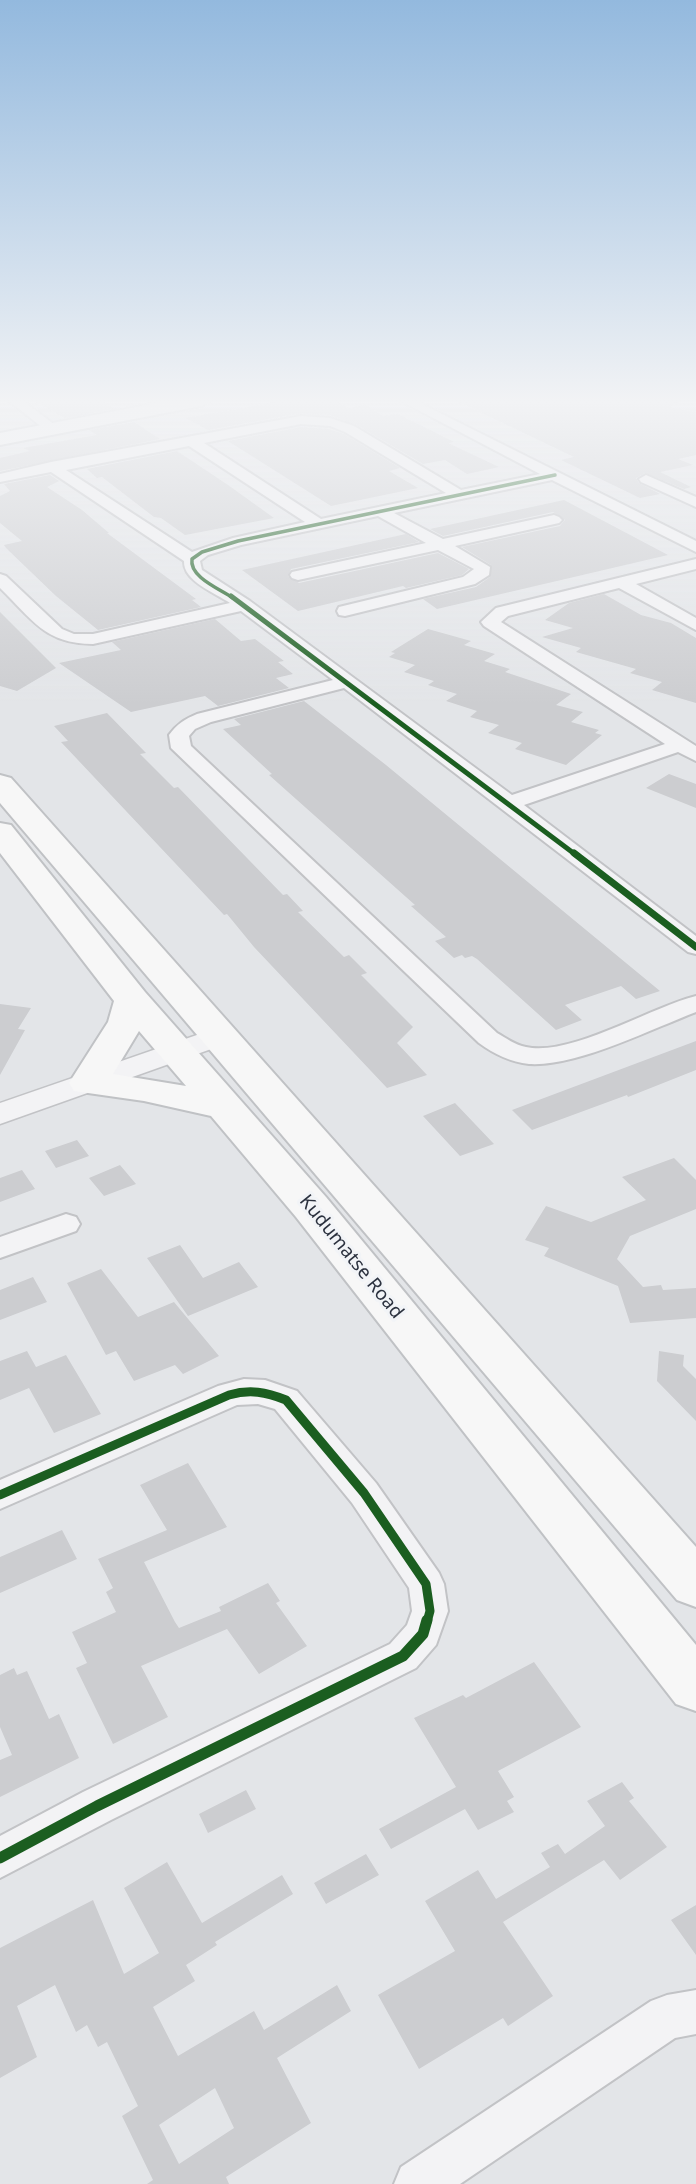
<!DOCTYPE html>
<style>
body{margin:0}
canvas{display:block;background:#e3e5e8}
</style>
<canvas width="696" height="2184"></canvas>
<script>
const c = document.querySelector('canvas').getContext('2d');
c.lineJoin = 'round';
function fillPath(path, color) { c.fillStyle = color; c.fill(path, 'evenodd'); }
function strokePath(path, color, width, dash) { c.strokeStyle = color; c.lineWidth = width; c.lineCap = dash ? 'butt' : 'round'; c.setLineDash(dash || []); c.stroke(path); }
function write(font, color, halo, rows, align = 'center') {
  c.font = font + ' "Noto Sans",sans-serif'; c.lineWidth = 6; c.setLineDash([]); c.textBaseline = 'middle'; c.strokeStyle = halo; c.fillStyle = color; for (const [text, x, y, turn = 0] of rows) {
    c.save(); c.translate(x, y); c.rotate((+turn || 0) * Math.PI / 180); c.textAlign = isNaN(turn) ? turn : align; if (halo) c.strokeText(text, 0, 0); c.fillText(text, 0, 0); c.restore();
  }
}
fillPath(new Path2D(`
 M32 400H101L114 409 65 418Z
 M286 400H334L348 408 366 405 383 416 398 414 454 442 448 443 499 467 467 474 445 460 423 464 355 424 330 415 301 413 208 430 186 418Z
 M455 400H681L669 407 696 412V455L678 459 693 465 660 472 691 487 684 489 645 473 636 478 639 483 660 494 640 498 561 460 574 457Z
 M134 422 160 439 0 471V458L30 451 23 448 97 435 89 430Z
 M301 427 329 429 344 434 400 468 389 471 418 488 331 506 228 441Z
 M177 451 228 485 274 518 185 535 161 518 154 517 102 477 97 478 87 469Z
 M50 475 59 481 47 487 82 510 109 533H107L196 599 192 600 201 607 98 630 56 596 6 548 4 545 22 541 0 523V496L10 491 4 484Z
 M564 500 668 555 437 609 423 599 476 587 490 577 491 565 462 547 560 526 565 520 553 512 443 536 430 529Z
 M406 534 419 542 291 569 288 576 299 583 438 553 469 569 462 575 406 588 403 586 298 611 242 570Z
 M604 594 641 615 671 623 696 638V703L652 690 662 682 630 673 636 669 576 652 581 648 542 637 573 628 545 620 569 603Z
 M0 612 56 668 17 691 0 686Z
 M215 619 241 641 255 639 284 661 278 662 293 674 276 678 289 688 218 706 205 696 131 712 59 663 121 650 112 642Z
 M428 629 471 641 464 645 495 654 484 661 510 669 505 672 571 694 556 705 583 712 571 722 599 730 595 733 602 735 566 765 515 749 522 743 488 733 499 725 470 717 477 711 446 701 457 694 428 685 434 681 404 672 415 665 389 657 395 653 391 652Z
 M304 701 386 765 660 991 636 999 621 986 565 1005 582 1020 556 1030 477 959 472 956 465 958 462 955 454 958 435 941 446 937 411 906 415 905 269 775 272 774 223 729 241 725 234 719Z
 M107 713 146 753 140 754 174 788 178 787 283 895 287 894 303 911 298 912 344 957 349 955 367 973 361 975 413 1027 397 1043 427 1075 387 1088 254 947 227 914 224 915 61 742 68 741 54 726Z
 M669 774 696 784V808L646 788Z
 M0 1004 31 1008 18 1029 25 1030 0 1075Z
 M696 1041V1070L628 1097 627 1095 532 1130 512 1110Z
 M455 1103 494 1144 460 1156 423 1116Z
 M77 1140 89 1156 56 1168 45 1151Z
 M674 1158 696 1180V1209L630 1236 617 1259 643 1287 661 1285 663 1290 696 1288V1318L630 1323 618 1286 544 1256 549 1248 525 1240 546 1206 591 1222 646 1200 622 1177Z
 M120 1165 136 1184 104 1196 89 1178Z
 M22 1170 35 1189 0 1202V1178Z
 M180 1245 203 1278 239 1262 258 1287 188 1316 147 1258Z
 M101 1269 138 1317 174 1302 219 1356 183 1374 175 1365 134 1381 116 1351 106 1355 67 1283Z
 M33 1277 47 1302 0 1320V1290Z
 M27 1351 36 1367 66 1355 101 1414 54 1433 29 1388 0 1400V1361Z
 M659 1351 684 1355 683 1366 696 1379V1421L657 1381Z
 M188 1463 227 1527 144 1562 175 1622 179 1628 221 1611 219 1607 268 1583 280 1601 276 1603 307 1646 259 1674 227 1629 141 1666 168 1717 113 1744 76 1668 87 1663 72 1632 116 1612 106 1592 113 1588 98 1559 167 1530 140 1485Z
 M62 1530 77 1559 0 1593V1557Z
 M534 1662 581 1727 498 1771 514 1797 507 1801 514 1812 478 1830 465 1809 391 1849 379 1829 456 1787 414 1718 463 1695 466 1698Z
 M14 1668 17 1675 27 1671 49 1719 59 1714 79 1758 0 1797V1760L12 1755 0 1727V1675Z
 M622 1782 634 1798 629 1801 667 1847 620 1880 604 1860 503 1922 553 1996 508 2026 503 2018 419 2069 378 1995 455 1951 425 1901 478 1870 496 1899 550 1867 541 1853 558 1844 565 1854 605 1826 587 1801Z
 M246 1790 256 1809 208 1833 199 1814Z
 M366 1854 379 1875 326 1904 314 1883Z
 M167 1862 202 1923 282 1875 293 1894 215 1942 217 1945 186 1965 195 1981 153 2007 178 2056 254 2011 264 2030 337 1985 351 2011 277 2058 311 2123 226 2177 229 2184H147L153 2180 122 2116 138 2106 107 2042 98 2047 87 2025 76 2032 55 1985 17 2006 37 2057 0 2078V1948L93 1900 124 1974 159 1953 124 1888ZM215 2088 234 2128 179 2164 159 2125Z
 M696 1905V1955L671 1920Z`), '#cccdd0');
const minor = new Path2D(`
 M8 400H22L60 429 58 432H48Z
 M399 400H414L696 541V552L552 480 394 513 443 539 554 515 559 517 562 520 559 523 455 546 490 567 489 575 475 584 345 616 339 615 337 611 339 607 463 577 474 569 438 550 298 580 292 578 290 575 292 572 426 543 378 516 241 545 208 555 200 561 202 570 250 601 512 795 665 744 484 626 481 622 496 608 696 559V569L636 584 696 618V630L619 588 508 616 501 622 696 746V761L678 752 524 805 696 936V954L688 952 344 688 211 722 195 729 189 736 191 746 497 1033C506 1038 515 1045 526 1047 570 1057 651 1007 696 996V1012C651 1029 577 1067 529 1064 511 1062 494 1054 479 1043L171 748 169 735C177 724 185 719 197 714L333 680 241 611 93 644C45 644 32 619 0 588V574L6 576 62 629 74 634H93L230 603C215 593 183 581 184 561L51 472 0 482V474L51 462 301 416 330 418 354 426 461 490 540 474ZM301 424 330 426 345 432 446 493 321 519 204 443ZM189 446 305 522 233 538 192 552 66 470Z
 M646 475 696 497V507L641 482 639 479Z
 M66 1214 76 1217 80 1224 76 1231 0 1258V1237Z
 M244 1379 265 1380 297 1391 376 1483 439 1573 444 1584 448 1611 436 1645 416 1668 111 1820 0 1878V1836L83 1792 390 1644 407 1625 412 1611 409 1588 352 1503 275 1409 258 1404 237 1405 0 1509V1480L218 1386Z
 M696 1990V2034L675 2038 460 2184H394L401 2167 651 2001 667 1995Z`);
const tertiary = new Path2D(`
 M220 1027 231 1030 235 1036 231 1042 0 1124V1103Z`);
const primary = new Path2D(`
 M173 400H210L201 406 0 445V433Z
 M0 775 11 778 696 1547V1607L677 1600 0 803Z
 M0 823 11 825 145 992 326 1197 696 1645V1711L676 1704 296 1217 211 1116 144 1101 74 1091 69 1083 108 1022 114 1001 0 853ZM139 1031 186 1086 113 1074Z`);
strokePath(minor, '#c2c3c6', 4);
strokePath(tertiary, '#c2c3c6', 3);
strokePath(primary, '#c0c2c5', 4);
fillPath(minor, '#f3f3f5');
fillPath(tertiary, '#f3f3f5');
fillPath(primary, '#f7f7f7');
strokePath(new Path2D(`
 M233 598C220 589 189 577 192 559L202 552 238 541 555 475`), '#1b5e20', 3.5);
strokePath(new Path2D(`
 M231 596 576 855`), '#1b5e20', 5);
strokePath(new Path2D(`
 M574 853 696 947`), '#1b5e20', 7);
strokePath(new Path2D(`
 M0 1495 229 1395C250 1389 266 1392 286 1400L364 1493 426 1584 430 1611 427 1622`), '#1b5e20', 9);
strokePath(new Path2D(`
 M0 1858 97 1806 403 1656 423 1634 427 1620`), '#1b5e20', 11);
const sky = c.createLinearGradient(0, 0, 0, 705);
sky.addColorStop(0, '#93b9de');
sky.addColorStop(0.57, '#f2f3f5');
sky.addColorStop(1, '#f2f3f500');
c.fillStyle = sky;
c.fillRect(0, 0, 696, 705);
write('19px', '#2c323f', '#f2f4f7', [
 ["Kudumatse Road",351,1257,51]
]);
</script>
